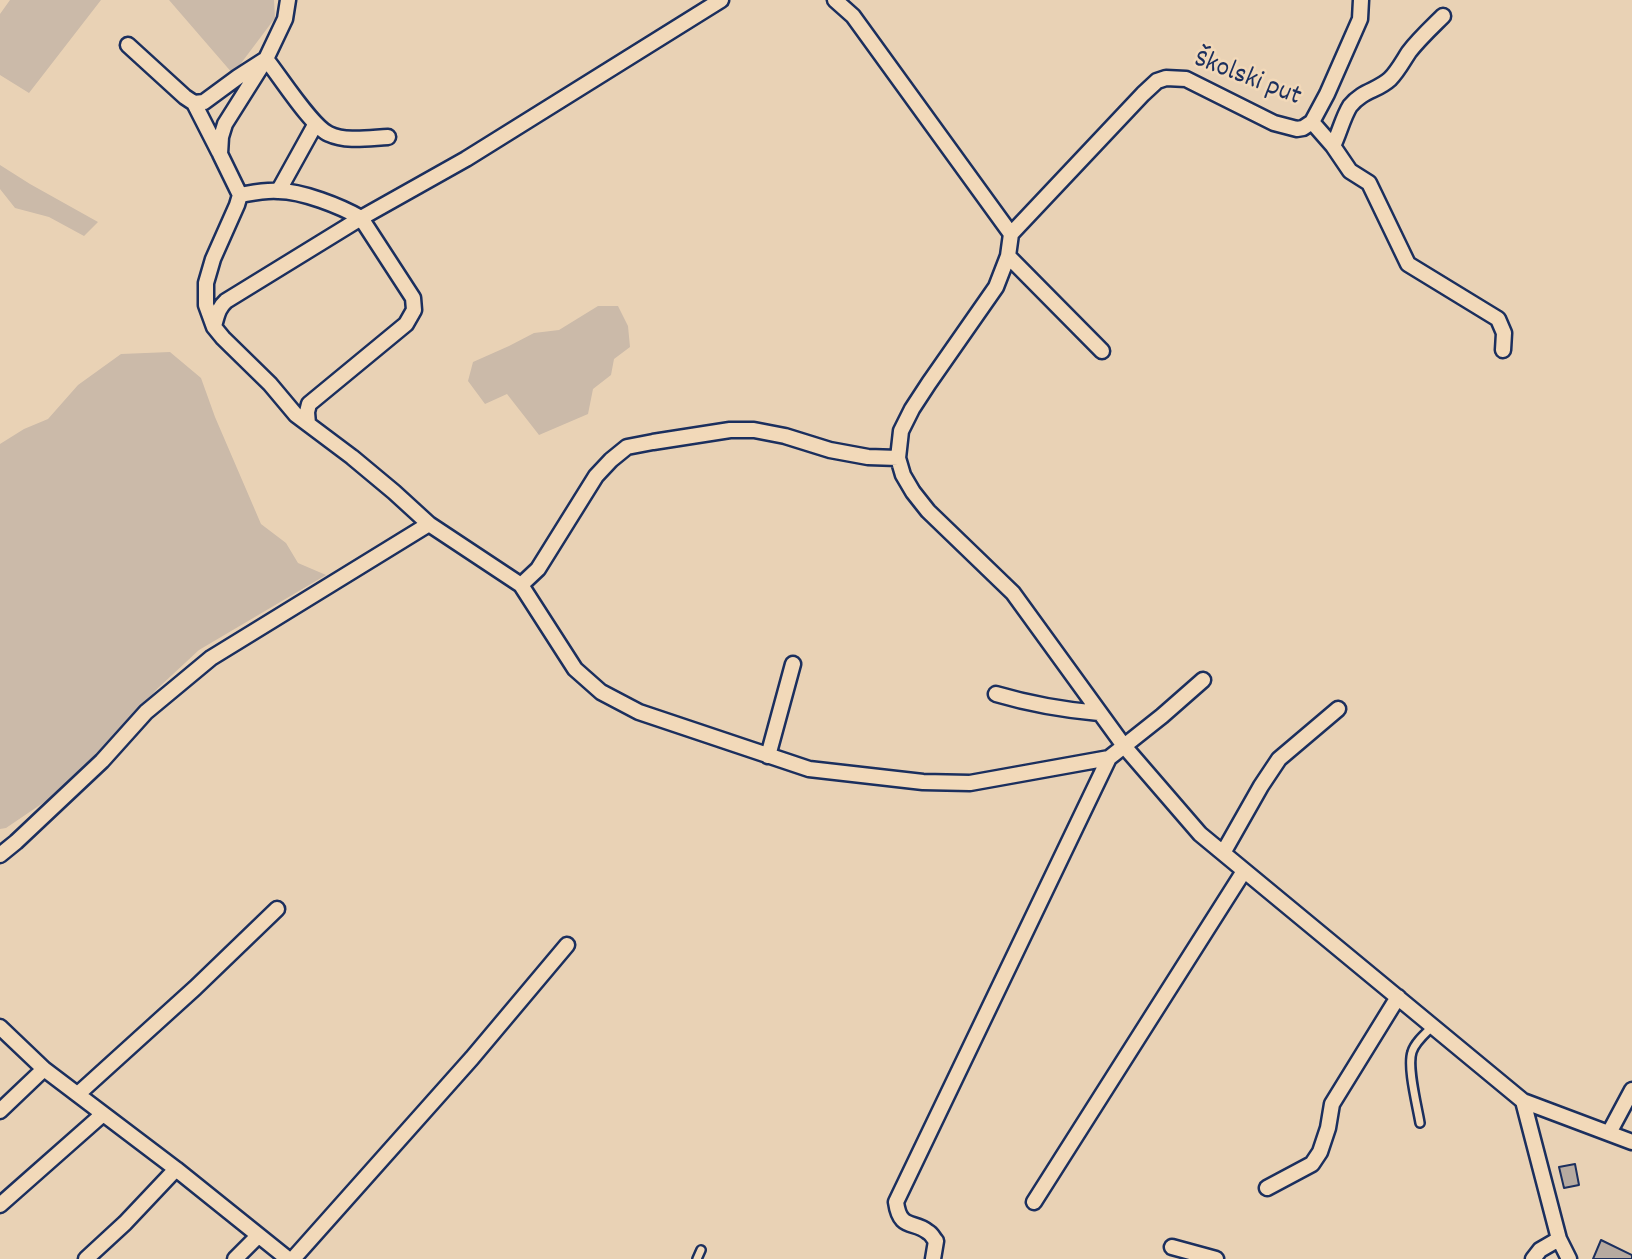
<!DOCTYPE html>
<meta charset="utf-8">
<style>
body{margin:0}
canvas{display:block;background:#e9d2b5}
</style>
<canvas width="1632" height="1259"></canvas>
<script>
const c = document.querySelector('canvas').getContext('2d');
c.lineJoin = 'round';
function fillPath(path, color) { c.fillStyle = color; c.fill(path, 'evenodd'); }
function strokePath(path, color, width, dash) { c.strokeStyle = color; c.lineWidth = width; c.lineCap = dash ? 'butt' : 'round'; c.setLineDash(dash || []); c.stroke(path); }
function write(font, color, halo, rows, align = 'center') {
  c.font = font + ' Dekko,sans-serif'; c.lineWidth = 5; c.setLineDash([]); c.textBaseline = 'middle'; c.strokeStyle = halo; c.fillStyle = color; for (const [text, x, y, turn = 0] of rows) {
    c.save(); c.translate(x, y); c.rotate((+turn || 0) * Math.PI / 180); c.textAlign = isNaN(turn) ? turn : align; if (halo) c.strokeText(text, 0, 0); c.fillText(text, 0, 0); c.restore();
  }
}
fillPath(new Path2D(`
 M10 0H101L29 93 0 75V14Z
 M169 0H274L275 18 233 74Z
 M0 165 30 184 98 222 84 236 49 217 15 208 0 189Z
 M598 306H618L628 326 630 347 614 359 611 375 593 389 588 414 539 435 507 394 485 404 468 381 473 362 509 346 534 333 559 330Z
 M170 352 201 378 215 417 261 524 286 543 298 563 326 575 199 650 158 688 65 788 6 828 0 829V444L24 429 48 419 78 385 121 354Z`), '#cbbaa9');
const building = new Path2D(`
 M1575 1164 1579 1185 1564 1188 1559 1167Z
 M1601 1240 1632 1255V1259H1593Z`);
fillPath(building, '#b6aaa0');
strokePath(building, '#1b2f5e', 2);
const lane = new Path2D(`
 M1420 1123C1417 1105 1407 1067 1412 1052 1415 1042 1426 1033 1433 1026
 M697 1259 701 1250`);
const street = new Path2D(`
 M288 0 285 19 266 59 225 124 221 137 220 154 240 195 237 205 213 259 206 283V305L214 327 223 338 270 384 296 415 352 457 394 492 429 524
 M835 0 853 16 1011 234 1008 256 996 287 929 383 912 409 901 431 898 458 903 475 913 492 928 511 1013 593 1124 746 1200 834 1523 1101 1559 1239 1569 1259
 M128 45 185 97 194 103 204 102 238 77 266 59C279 75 312 127 329 134 346 142 369 138 388 137
 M194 103 219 152
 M1312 122 1333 146 1350 171 1369 183 1408 264 1498 319 1504 333 1503 350
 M1333 146C1339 134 1343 117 1350 106 1363 90 1377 91 1390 79 1398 71 1403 61 1409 52 1419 39 1432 27 1443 16
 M279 190 315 125
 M240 195C252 193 265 190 278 191 302 191 340 206 361 218L413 298 414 310 406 324 309 404 307 412 308 424
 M1011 234 1143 94 1157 81 1166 78 1186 79 1274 123 1297 129 1303 128 1312 122 1327 94 1360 19 1361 0
 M1008 256 1102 351
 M214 326C217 316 218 308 226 301L361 218 466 159 721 0
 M521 585 538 569 596 476 611 460 627 447 653 442 730 430H754L785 436 830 450 868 457 898 458
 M996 694C1030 704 1064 710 1099 713
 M768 756 793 664
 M1223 853 1261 786 1279 759 1338 709
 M0 855 16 842 102 761 146 712 211 658 429 524 521 585 575 669 601 692 639 712 809 769 923 782 970 783 1109 758 1162 716 1203 680
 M0 1027 44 1069 176 1169 288 1259
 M78 1094 195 988 277 909
 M1523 1101 1632 1142
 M0 1111 44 1069
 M1609 1133 1632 1090
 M1267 1188 1312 1164 1320 1152 1328 1128 1332 1104 1398 997
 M1034 1202 1244 871
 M0 1205 103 1114
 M1172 1247 1216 1259
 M86 1259 125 1223 176 1169
 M235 1259 258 1236
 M293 1259 472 1058 567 945
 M933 1259 936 1241C933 1238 932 1234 928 1232 914 1220 900 1231 896 1202L1109 758
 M1533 1259 1540 1250 1559 1239`);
strokePath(lane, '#1b2f5e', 12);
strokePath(street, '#1b2f5e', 19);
strokePath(lane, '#f2d9b9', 7);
strokePath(street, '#f2d9b9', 14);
write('28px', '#1b2f5e', '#f2d9b9', [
 ["Školski put",1247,80,21]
]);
</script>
